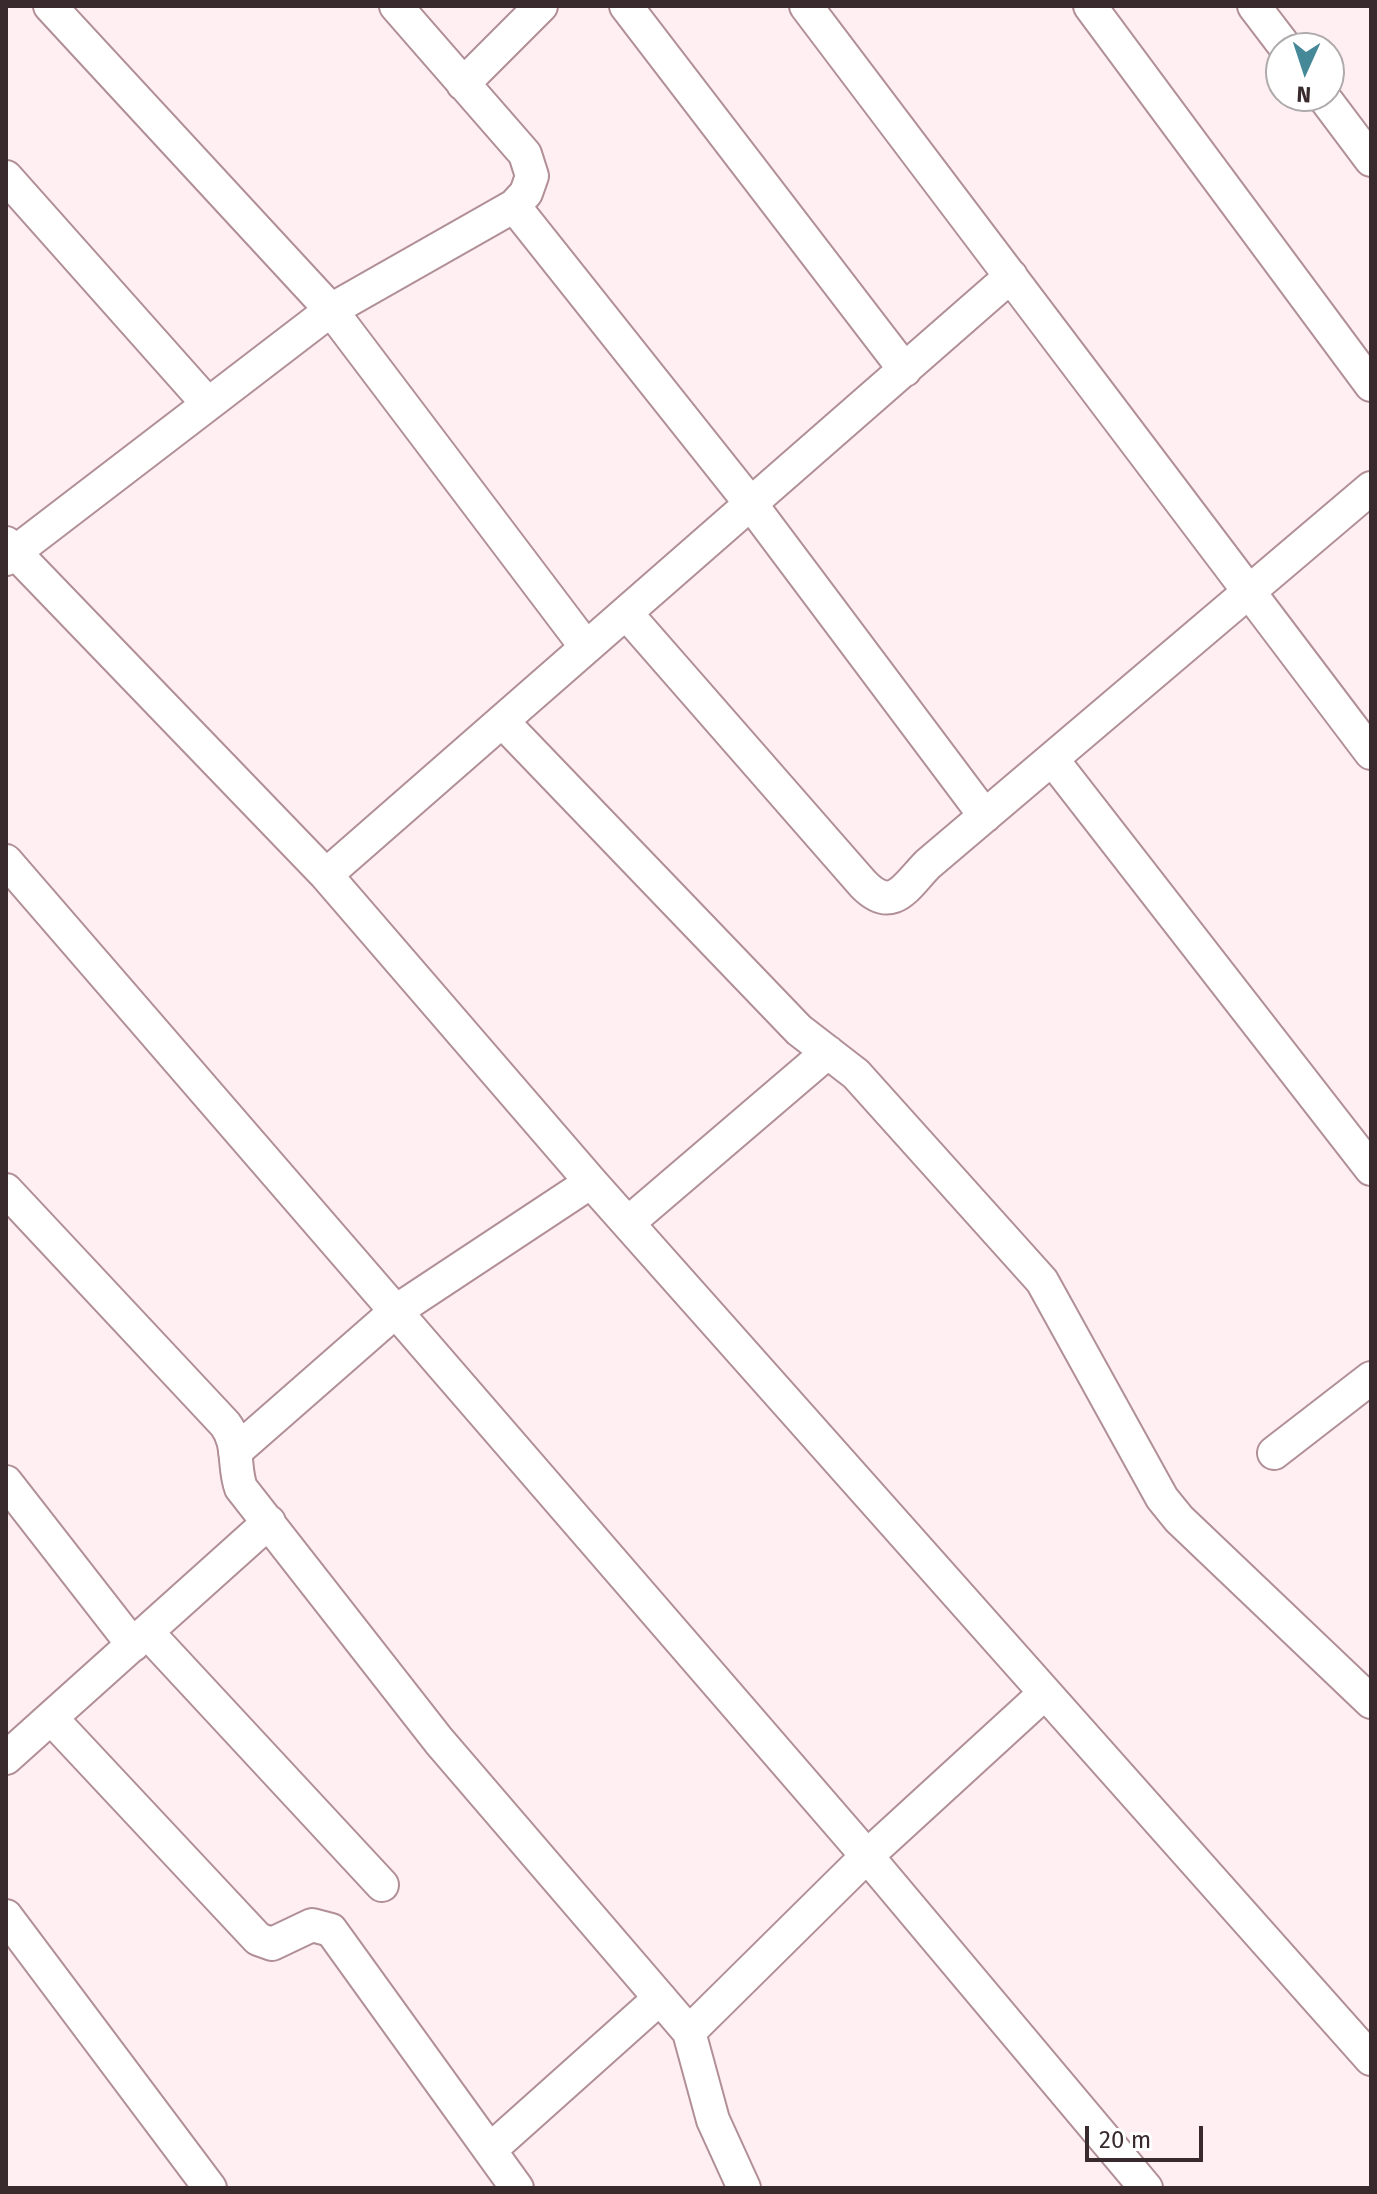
<!DOCTYPE html>
<style>
body{margin:0}
#map{position:relative;width:1377px;height:2194px;overflow:hidden;background:#ffeff2;font-family:"Fira Sans",sans-serif}
canvas{display:block}
.frame{position:absolute;inset:0;border:8px solid #382a2d;pointer-events:none}
.north{position:absolute;left:1265px;top:32px;width:80px;height:80px;box-sizing:border-box;background:#fff;border:2px solid #afaaab;border-radius:50%;rotate:183deg;font-size:22px;font-weight:700;line-height:32px;text-align:center;color:#382a2d}
.north::after{content:'';display:block;margin:auto;width:28px;height:36px;background:#458897;clip-path:polygon(50% 0,100% 100%,50% 72%,0 100%)}
.scale{position:absolute;left:1085px;top:2126px;width:118px;height:36px;box-sizing:border-box;border:4px solid #382a2d;border-top:0;padding-left:10px;font-size:24px;line-height:28px;white-space:nowrap;color:#382a2d;-webkit-text-stroke:6px #fff;paint-order:stroke}
</style>
<div id="map">
<canvas width="1377" height="2194"></canvas>
<div class="frame"></div>
<div class="north">N</div>
<div class="scale">20 m</div>
</div>
<script>
const c = document.querySelector('canvas').getContext('2d');
c.lineJoin = 'round';
function strokePath(path, color, width, dash) { c.strokeStyle = color; c.lineWidth = width; c.lineCap = dash ? 'butt' : 'round'; c.setLineDash(dash || []); c.stroke(path); }
const street = new Path2D(`
 M50 6 331 310 586 647
 M626 6 905 370
 M806 6 1371 753
 M1090 6 1371 385
 M1254 6 1286 48
 M463 84 541 6
 M1323 96 1371 160
 M6 177 208 404
 M514 206 751 504 985 816
 M6 543 326 875 591 1182 1371 2059
 M6 559 331 310 514 206 526 193 532 176 525 154 396 6
 M626 613 863 884C893 915 906 886 928 864L1371 488
 M502 721 799 1030 856 1074 1042 1281 1162 1498 1179 1519 1371 1702
 M1052 759 1371 1169
 M6 861 867 1856 1146 2188
 M326 875 1011 276
 M6 1190 225 1424C240 1443 233 1467 241 1488L439 1741 689 2032 713 2120 744 2188
 M628 1223 828 1052
 M235 1452 396 1311 591 1182
 M1274 1453 1371 1378
 M6 1482 133 1645
 M147 1632 382 1885
 M52 1719 258 1939 272 1944 312 1925 331 1930 517 2188
 M6 1758 269 1522
 M6 1916 210 2188
 M689 2032 867 1856 1045 1693
 M490 2150 660 1998`);
strokePath(street, '#b18f96', 36);
strokePath(street, '#fff', 32);
</script>
